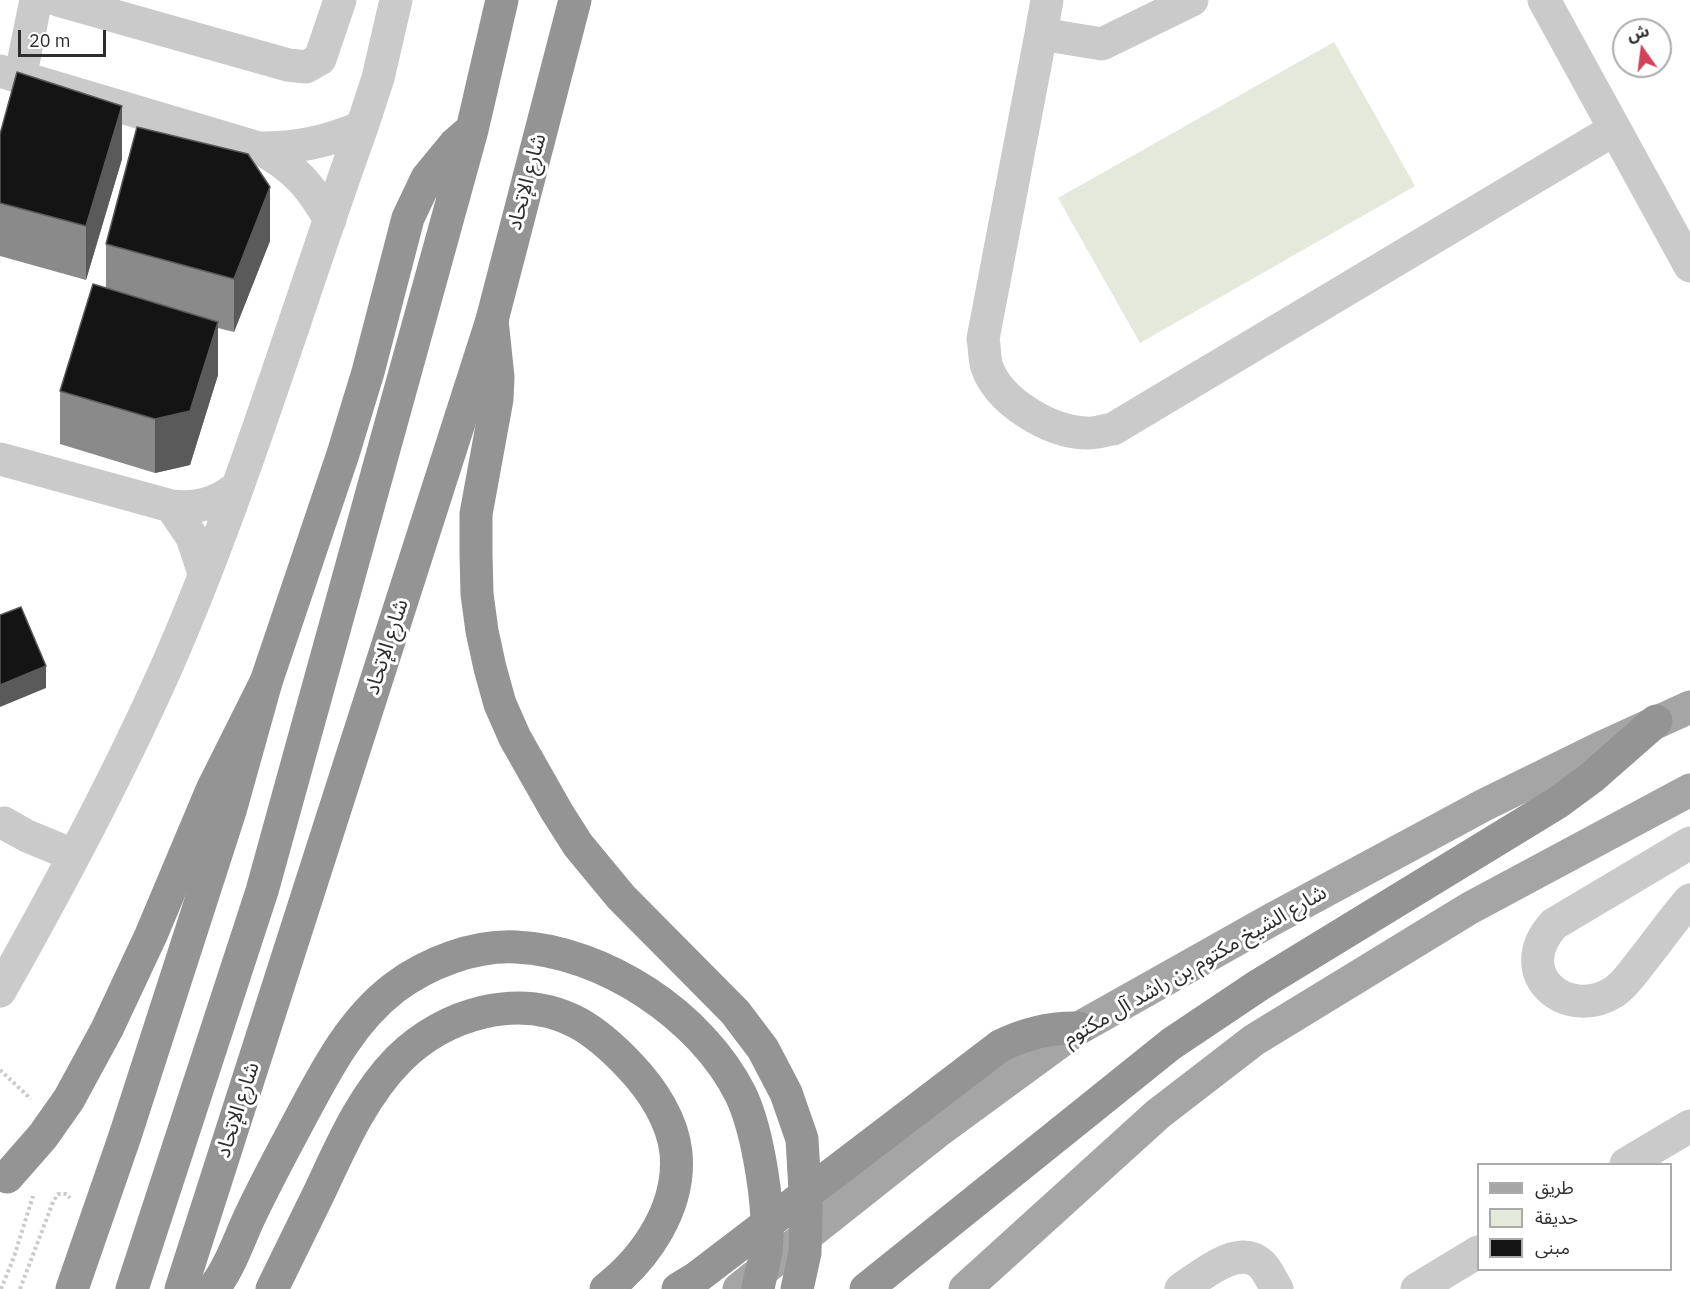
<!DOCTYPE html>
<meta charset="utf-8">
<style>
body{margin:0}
#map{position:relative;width:1690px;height:1289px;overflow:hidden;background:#fff;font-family:"IBM Plex Sans","Noto Sans Arabic",sans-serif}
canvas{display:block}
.legend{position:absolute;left:1477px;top:1163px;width:195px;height:108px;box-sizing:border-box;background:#fff;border:2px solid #ababab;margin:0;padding:8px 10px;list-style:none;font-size:18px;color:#2d2d2d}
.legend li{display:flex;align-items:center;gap:12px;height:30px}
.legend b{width:30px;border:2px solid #ababab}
.north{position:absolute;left:1612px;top:18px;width:60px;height:60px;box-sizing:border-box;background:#fff;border:2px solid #ababab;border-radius:50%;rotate:346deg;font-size:16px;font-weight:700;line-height:24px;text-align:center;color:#2d2d2d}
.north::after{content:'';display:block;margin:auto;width:21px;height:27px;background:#d0435a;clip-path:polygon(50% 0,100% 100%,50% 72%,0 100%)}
.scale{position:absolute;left:18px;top:30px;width:88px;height:27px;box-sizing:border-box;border:3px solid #2d2d2d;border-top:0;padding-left:8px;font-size:18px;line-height:21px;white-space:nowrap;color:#2d2d2d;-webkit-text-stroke:4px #fff;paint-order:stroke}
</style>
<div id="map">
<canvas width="1690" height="1289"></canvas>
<ul class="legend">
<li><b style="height:8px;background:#a5a5a5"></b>طريق</li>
<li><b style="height:16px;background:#e4e9dc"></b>حديقة</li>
<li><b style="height:16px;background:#141414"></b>مبنى</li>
</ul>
<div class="north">ش</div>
<div class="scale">20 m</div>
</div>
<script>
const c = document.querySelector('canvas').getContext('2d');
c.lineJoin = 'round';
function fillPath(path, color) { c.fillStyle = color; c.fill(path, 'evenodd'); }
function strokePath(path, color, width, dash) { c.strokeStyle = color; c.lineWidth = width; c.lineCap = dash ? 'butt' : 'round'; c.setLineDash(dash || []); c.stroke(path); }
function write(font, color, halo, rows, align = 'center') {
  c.font = font + ' "IBM Plex Sans","Noto Sans Arabic",sans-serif'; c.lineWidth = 6; c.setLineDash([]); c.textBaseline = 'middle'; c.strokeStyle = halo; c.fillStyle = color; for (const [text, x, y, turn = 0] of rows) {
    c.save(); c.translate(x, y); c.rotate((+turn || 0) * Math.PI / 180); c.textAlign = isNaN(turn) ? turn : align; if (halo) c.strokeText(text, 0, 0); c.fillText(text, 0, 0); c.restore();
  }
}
fillPath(new Path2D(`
 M1334 42 1415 186 1140 343 1058 198Z`), '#e4e9dc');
strokePath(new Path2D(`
 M0 1070 31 1099
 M1 1289 14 1257 33 1196
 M20 1289 53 1202 58 1194H66L70 1198`), '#cacaca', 4, [3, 3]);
strokePath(new Path2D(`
 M58 0 288 65 306 67 320 59 340 0
 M1047 0 1041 34 1102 44 1192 0
 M1544 0 1690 266
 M1041 34 983 339C985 348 984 358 987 367 999 402 1050 432 1086 433 1095 434 1105 430 1113 429L1615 129
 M0 71 259 148C296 169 309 184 330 220
 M20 78 36 0
 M259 148C298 148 326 142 362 127
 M0 459 171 506C196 509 215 504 235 489
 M171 506 192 537 204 573
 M4 823 27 836 73 855
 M1690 843 1554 924C1509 973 1566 1022 1614 992 1626 984 1633 972 1642 961 1658 941 1673 919 1690 900
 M0 991C61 883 120 773 170 659 245 486 298 304 362 127L378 78 396 0
 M1626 1164 1690 1126
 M1181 1289C1201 1276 1239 1242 1262 1265 1268 1271 1272 1281 1277 1289
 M1417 1289 1478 1252`), '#cacaca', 33);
strokePath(new Path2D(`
 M739 1289 937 1132 1079 1028 1271 920 1484 805 1598 749 1690 707
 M965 1289 1158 1114 1254 1040 1470 908 1690 790`), '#a5a5a5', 33);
strokePath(new Path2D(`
 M72 1289 125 1136 230 811 266 682 343 454 368 372 408 218 427 178 455 144 470 131
 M132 1289 262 891 472 130 502 0
 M181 1289 492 320 575 0
 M272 1289C288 1256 304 1224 320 1191 341 1146 363 1095 399 1059 444 1014 519 991 578 1023 598 1034 615 1050 630 1066 652 1089 673 1121 676 1153 681 1207 646 1258 606 1289
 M678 1289 696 1278 1000 1046C1026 1033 1050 1027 1079 1028
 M866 1289 1171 1044 1259 985 1557 803 1591 778 1656 721`), '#949494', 33);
strokePath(new Path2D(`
 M492 320 498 377 497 399 476 514V553L477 594 482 631 490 668 500 704 515 738 557 812 578 845 621 897 735 1012 763 1049 786 1093 802 1139 806 1208 805 1253 797 1289
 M7 1177 43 1136 69 1099 107 1029 151 935 212 790 266 682
 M213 1289C230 1268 239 1239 250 1216 266 1182 284 1149 301 1117 326 1070 351 1021 394 988 427 963 474 945 516 947 604 951 702 1016 741 1095 758 1131 771 1211 766 1251 764 1264 760 1277 758 1289`), '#949494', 33);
fillPath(new Path2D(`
 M0 134 122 159 86 280 0 256Z
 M270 241 234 332 218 328V375L190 465 155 473 60 444V391L106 288V244Z`), '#8a8a8a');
fillPath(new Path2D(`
 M122 106V159L86 280V226Z
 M270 187V241L234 332V279Z
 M218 322V375L190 465 155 473V419Z
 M46 666V688L0 707V685Z`), '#5a5a5a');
const building = new Path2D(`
 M17 72 122 106 86 226 0 203V134Z
 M137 127 248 154 270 187 234 279 106 244Z
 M93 284 218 322 190 411 155 419 60 391Z
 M21 607 46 666 0 685V615Z`);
fillPath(building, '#141414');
strokePath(building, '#5a5a5a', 1.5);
write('21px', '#2d2d2d', '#fff', [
 ["شارع الإتحاد",527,182,-75],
 ["شارع الإتحاد",387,647,-72],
 ["شارع الشيخ مكتوم بن راشد آل مكتوم",1195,966,-30],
 ["شارع الإتحاد",238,1110,-72]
]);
</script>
